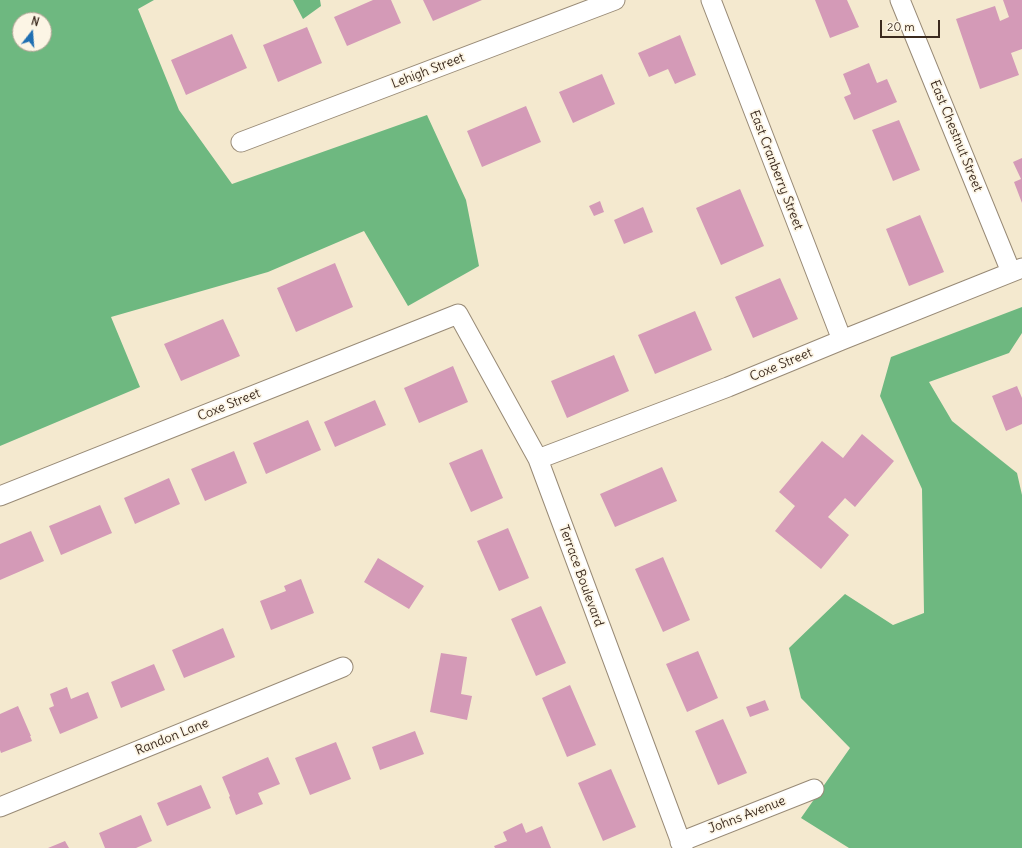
<!DOCTYPE html>
<style>
body{margin:0}
#map{position:relative;width:1022px;height:848px;overflow:hidden;background:#f4e9cf;font-family:Delius,sans-serif}
canvas{display:block}
.north{position:absolute;left:12px;top:12px;width:40px;height:40px;box-sizing:border-box;background:#fcf5e5;border:1px solid #afa495;border-radius:50%;rotate:17deg;font-size:11px;font-weight:700;line-height:16px;text-align:center;color:#3b2a1e}
.north::after{content:'';display:block;margin:auto;width:14px;height:18px;background:#1f6fb2;clip-path:polygon(50% 0,100% 100%,50% 72%,0 100%)}
.scale{position:absolute;left:880px;top:20px;width:60px;height:18px;box-sizing:border-box;border:2px solid #3b2a1e;border-top:0;padding-left:5px;font-size:12px;line-height:14px;white-space:nowrap;color:#3b2a1e;-webkit-text-stroke:3px #fcf5e5;paint-order:stroke}
</style>
<div id="map">
<canvas width="1022" height="848"></canvas>
<div class="north">N</div>
<div class="scale">20 m</div>
</div>
<script>
const c = document.querySelector('canvas').getContext('2d');
c.lineJoin = 'round';
function fillPath(path, color) { c.fillStyle = color; c.fill(path, 'evenodd'); }
function strokePath(path, color, width, dash) { c.strokeStyle = color; c.lineWidth = width; c.lineCap = dash ? 'butt' : 'round'; c.setLineDash(dash || []); c.stroke(path); }
function write(font, color, halo, rows, align = 'center') {
  c.font = font + ' Delius,sans-serif'; c.lineWidth = 3.5; c.setLineDash([]); c.textBaseline = 'middle'; c.strokeStyle = halo; c.fillStyle = color; for (const [text, x, y, turn = 0] of rows) {
    c.save(); c.translate(x, y); c.rotate((+turn || 0) * Math.PI / 180); c.textAlign = isNaN(turn) ? turn : align; if (halo) c.strokeText(text, 0, 0); c.fillText(text, 0, 0); c.restore();
  }
}
fillPath(new Path2D(`
 M0 0H154L138 9 179 110 232 184 427 115 466 200 479 266 408 306 364 231 268 272 111 317 140 387 0 446ZM20 20H44V44H20Z
 M293 0H320L321 6 303 19Z
 M1022 307V333L1009 353 929 382 952 421 1017 473 1022 495V848H849L801 818 850 748 801 698 789 648 845 594 893 625 924 613 922 489 880 396 891 357Z`), '#6eb880');
fillPath(new Path2D(`
 M373 0H391L401 23 347 46 334 17Z
 M423 0H482L433 21Z
 M815 0H847L859 27 830 38Z
 M1003 0H1022V49L1011 53 1019 75 980 89 956 19 995 6 1000 21 1009 17Z
 M307 27 322 63 278 82 263 45Z
 M232 34 247 68 186 95 171 60Z
 M680 35 696 75 675 84 668 69 649 77 638 53Z
 M869 63 877 83 887 79 897 102 854 120 844 97 851 94 843 74Z
 M602 74 615 104 573 123 559 92Z
 M526 106 541 142 482 167 467 131Z
 M899 120 920 170 893 181 872 130Z
 M1022 158V203L1014 182 1021 179 1013 162Z
 M740 189 764 246 721 265 696 208Z
 M600 201 604 212 594 216 589 206Z
 M643 207 653 232 624 244 614 220Z
 M920 215 944 272 909 286 886 229Z
 M335 263 353 307 296 332 277 288Z
 M780 278 798 319 753 338 735 297Z
 M695 311 712 350 655 374 638 335Z
 M223 319 240 356 181 381 164 344Z
 M614 355 629 391 567 418 551 381Z
 M453 366 468 402 419 423 404 388Z
 M1017 386 1022 398V424L1006 431 992 396Z
 M375 400 386 425 335 447 324 422Z
 M308 420 321 450 266 474 253 443Z
 M862 434 894 461 855 507 845 498 828 517 849 535 821 569 775 531 795 506 779 492 822 441 843 458Z
 M482 449 503 498 471 512 449 463Z
 M234 451 247 483 205 501 191 469Z
 M662 467 677 501 615 527 600 494Z
 M169 478 180 504 135 524 124 498Z
 M100 505 112 533 61 555 49 526Z
 M508 528 529 578 499 591 477 541Z
 M31 531 44 561 0 580V544Z
 M663 557 690 620 663 632 635 569Z
 M378 558 424 586 409 609 364 582Z
 M301 579 314 613 271 630 260 601 286 591 284 586Z
 M541 606 566 663 536 676 511 619Z
 M223 628 235 657 184 678 172 650Z
 M698 651 718 698 687 712 666 664Z
 M441 653 467 657 461 694 472 696 467 720 430 712Z
 M154 664 165 690 121 708 111 682Z
 M570 685 596 745 567 757 542 698Z
 M67 687 71 699 88 692 98 718 60 734 49 708 54 706 50 694Z
 M765 700 769 710 750 717 746 707Z
 M18 706 31 736H30L32 741 1 753 0 750V714Z
 M723 719 747 773 718 785 695 731Z
 M415 731 424 754 380 770 372 747Z
 M336 742 351 779 310 795 295 758Z
 M268 757 280 784 258 793 263 804 236 815 229 797 230 796 222 777Z
 M611 769 636 827 603 841 578 783Z
 M201 785 211 808 167 826 157 803Z
 M141 815 152 841 136 848H105L99 833Z
 M522 823 526 833 542 826 551 848H495L494 846 507 841 503 832Z
 M65 841 69 848H48Z`), '#d49ab7');
const street = new Path2D(`
 M711 0 842 340
 M900 0 1011 272
 M241 142 615 0
 M538 459 728 387 842 340 1022 268
 M0 496 458 314 538 459 683 848
 M0 807 343 667
 M680 842 814 789`);
strokePath(street, '#988a76', 21);
strokePath(street, '#fff', 19);
write('13px', '#3b2a1e', '#fcf5e5', [
 ["Lehigh Street",428,71,-21],
 ["East Chestnut Street",956,136,68],
 ["East Cranberry Street",776,170,69],
 ["Coxe Street",781,365,-23],
 ["Coxe Street",229,405,-22],
 ["Terrace Boulevard",581,576,70],
 ["Randon Lane",172,737,-22],
 ["Johns Avenue",747,815,-21]
]);
</script>
